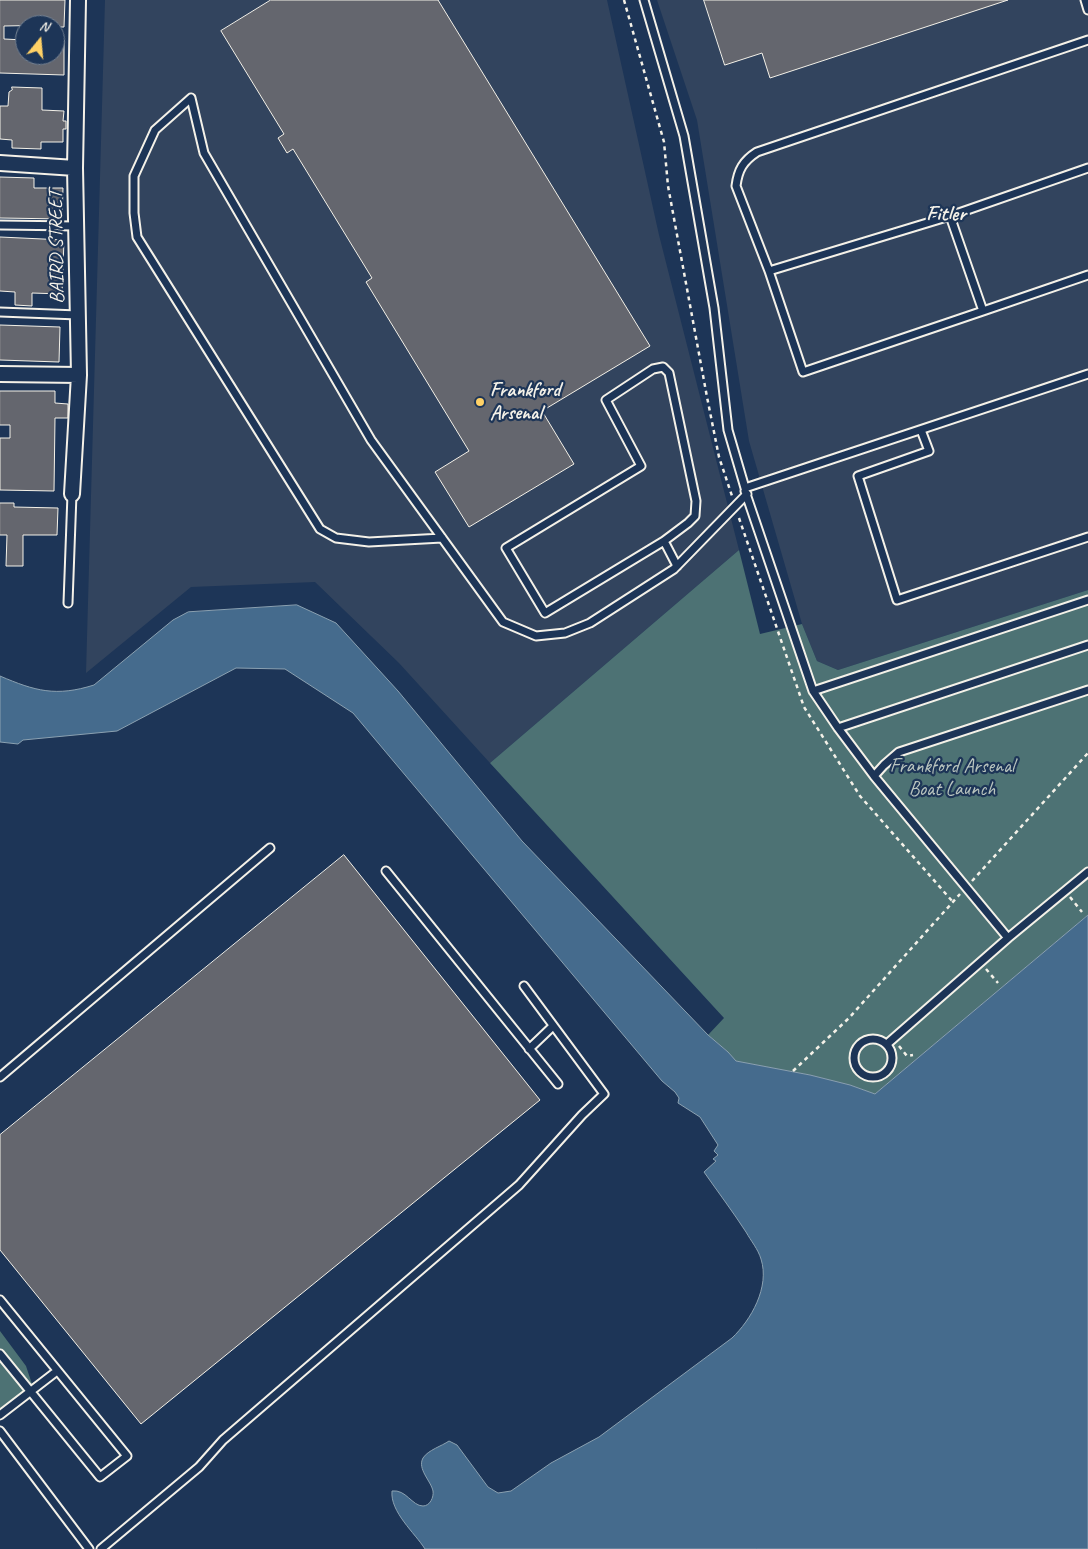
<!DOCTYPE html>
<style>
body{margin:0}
#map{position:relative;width:1088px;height:1549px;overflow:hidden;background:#1d3557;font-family:Caveat,sans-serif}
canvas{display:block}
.north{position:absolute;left:15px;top:15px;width:50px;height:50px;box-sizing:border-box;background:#1d3557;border:1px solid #738091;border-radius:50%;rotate:17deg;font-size:14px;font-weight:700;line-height:20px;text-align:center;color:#f4f1e8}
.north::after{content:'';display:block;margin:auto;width:18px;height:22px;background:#ffd166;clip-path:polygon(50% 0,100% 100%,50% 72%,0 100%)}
</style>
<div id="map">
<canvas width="1088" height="1549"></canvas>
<div class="north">N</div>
</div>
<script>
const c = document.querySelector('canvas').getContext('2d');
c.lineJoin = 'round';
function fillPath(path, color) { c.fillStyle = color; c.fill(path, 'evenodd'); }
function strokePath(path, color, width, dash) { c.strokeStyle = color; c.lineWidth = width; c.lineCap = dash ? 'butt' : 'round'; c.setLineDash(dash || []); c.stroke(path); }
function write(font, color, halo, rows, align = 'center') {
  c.font = font + ' Caveat,sans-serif'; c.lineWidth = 4.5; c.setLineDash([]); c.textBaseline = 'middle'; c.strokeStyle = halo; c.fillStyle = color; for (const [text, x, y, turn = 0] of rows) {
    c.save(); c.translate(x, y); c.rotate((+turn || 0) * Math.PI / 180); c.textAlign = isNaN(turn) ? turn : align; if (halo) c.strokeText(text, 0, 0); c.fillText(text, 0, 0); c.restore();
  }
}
fillPath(new Path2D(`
 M105 0H607L659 235 739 550 490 763 399 663 315 582 191 587 86 673Z
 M657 0H1088V590L838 670 817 661 802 624 749 441 697 120Z`), '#32445e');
fillPath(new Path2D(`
 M739 550 760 634 802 624 817 661 838 670 1088 590V915L875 1094 850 1085 810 1075 735 1061 728 1052 708 1035 724 1018 490 763Z
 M0 1331 26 1366 32 1384 28 1396 0 1416Z`), '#4d7274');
const water = new Path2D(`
 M297 605 336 623 398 691 522 841 708 1035 728 1052 736 1061 810 1075 850 1085 875 1094 1088 915V1549H425C415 1533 390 1512 392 1491 406 1489 412 1506 423 1506 430 1506 434 1497 433 1491 431 1481 417 1469 423 1458 428 1450 442 1446 449 1441L457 1445 488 1487 498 1493 511 1491 551 1463 599 1437 732 1338C751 1320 770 1287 761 1259 758 1249 751 1241 746 1232 733 1212 718 1192 704 1172L716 1161 713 1159 718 1155 714 1151 718 1145 700 1117 678 1103 679 1098 675 1092 662 1081 353 713 285 669 236 668 117 731 23 740 18 744 0 742V676C35 691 56 697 94 685L173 620 188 612Z`);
fillPath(water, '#456b8d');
strokePath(water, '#8ba1b1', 1);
const building = new Path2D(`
 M0 0H65L64 27H55V25L4 26V39L25 40V55H55V40H64V75L0 73Z
 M271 0H438L650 346 542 411 574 464 469 527 435 472 469 451 366 282 372 278 293 149 287 153 278 138 284 134 221 31Z
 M704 0H1008L770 78 762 53 725 65Z
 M12 87 42 88V110L64 111 63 121H66V129H63V142H41V149L12 148V140L0 139V106H8L9 92 12 90Z
 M0 177 34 178V188H63L62 219 0 218Z
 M0 237 64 240 62 294 32 293V306L15 305V292L0 291Z
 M0 325 60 327 59 362 0 360Z
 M0 391H55V403L68 404V418H55L54 491 0 490V438H10V425H0Z
 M0 503H14V507L58 508 57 535H23V566H6L7 535H0Z
 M344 855 540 1100 141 1424 0 1250V1135Z`);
fillPath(building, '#64666e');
strokePath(building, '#f4f1e8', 1);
const service = new Path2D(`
 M644 0 684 136 714 308 728 430 745 488 1088 374
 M1085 0 1088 10
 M1088 40 757 152C743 161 738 170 736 186L769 271 950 216 1088 168
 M950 216 983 311 1088 275
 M0 225 76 226
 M769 271 803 372 983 311
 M0 312 78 315
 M921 430 929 451 858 476 897 600 1088 537
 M745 491 813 691 838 728 874 776 1008 938 887 1044
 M442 538 369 542 336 538 320 529 137 237 134 213V176L155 130 191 98 204 153 371 440 503 622 536 636 565 633 590 623 674 569 747 494
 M664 541 545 613 506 548 641 466 606 400 653 369 663 367 669 373 696 501 695 516 688 523 664 541 677 566
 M68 603 72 494
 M813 691 1088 600
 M838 728 1088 645
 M874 776 884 765 899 752 1088 690
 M386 871 558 1084
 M1008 938 1088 872
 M854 1058a19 19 0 1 1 38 0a19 19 0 1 1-38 0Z
 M529 1049 553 1026
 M0 1077 270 848
 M0 1300 127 1456 100 1477 0 1354
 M0 1415 57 1371
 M0 1431 89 1549
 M101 1549 199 1467 223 1440 519 1185 582 1115 604 1094 524 986`);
const minor = new Path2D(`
 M0 163 75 168
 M0 374 79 375
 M72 494 79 375 75 168 78 0`);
strokePath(service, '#f4f1e8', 11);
strokePath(minor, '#f4f1e8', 18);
strokePath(new Path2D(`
 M624 0 664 142 668 186 707 397 719 457 732 496
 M739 518 804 707 860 796 953 902
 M972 881 1088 753
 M1070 897 1082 912
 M986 969 998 983
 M899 1046 907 1056 913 1055
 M793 1071 849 1018 960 894`), '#f4f1e8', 2.5, [4, 4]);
strokePath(service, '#1d3557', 7);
strokePath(minor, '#1d3557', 14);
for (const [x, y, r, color] of [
 [480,402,5,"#ffd166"]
]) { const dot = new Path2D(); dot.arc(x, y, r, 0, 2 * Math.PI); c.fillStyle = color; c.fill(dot); strokePath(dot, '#1d3557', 2); }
write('20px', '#f4f1e8', '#1d3557', [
 ["BAIRD STREET",57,247,-91]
]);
write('bold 20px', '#f4f1e8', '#1d3557', [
 ["Frankford",490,391],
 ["Arsenal",490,414]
], 'left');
write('20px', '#bac5bf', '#1d3557', [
 ["Frankford Arsenal",952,767],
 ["Boat Launch",952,790]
]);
write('bold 21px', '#f4f1e8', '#1d3557', [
 ["Fitler",946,214]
]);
</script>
